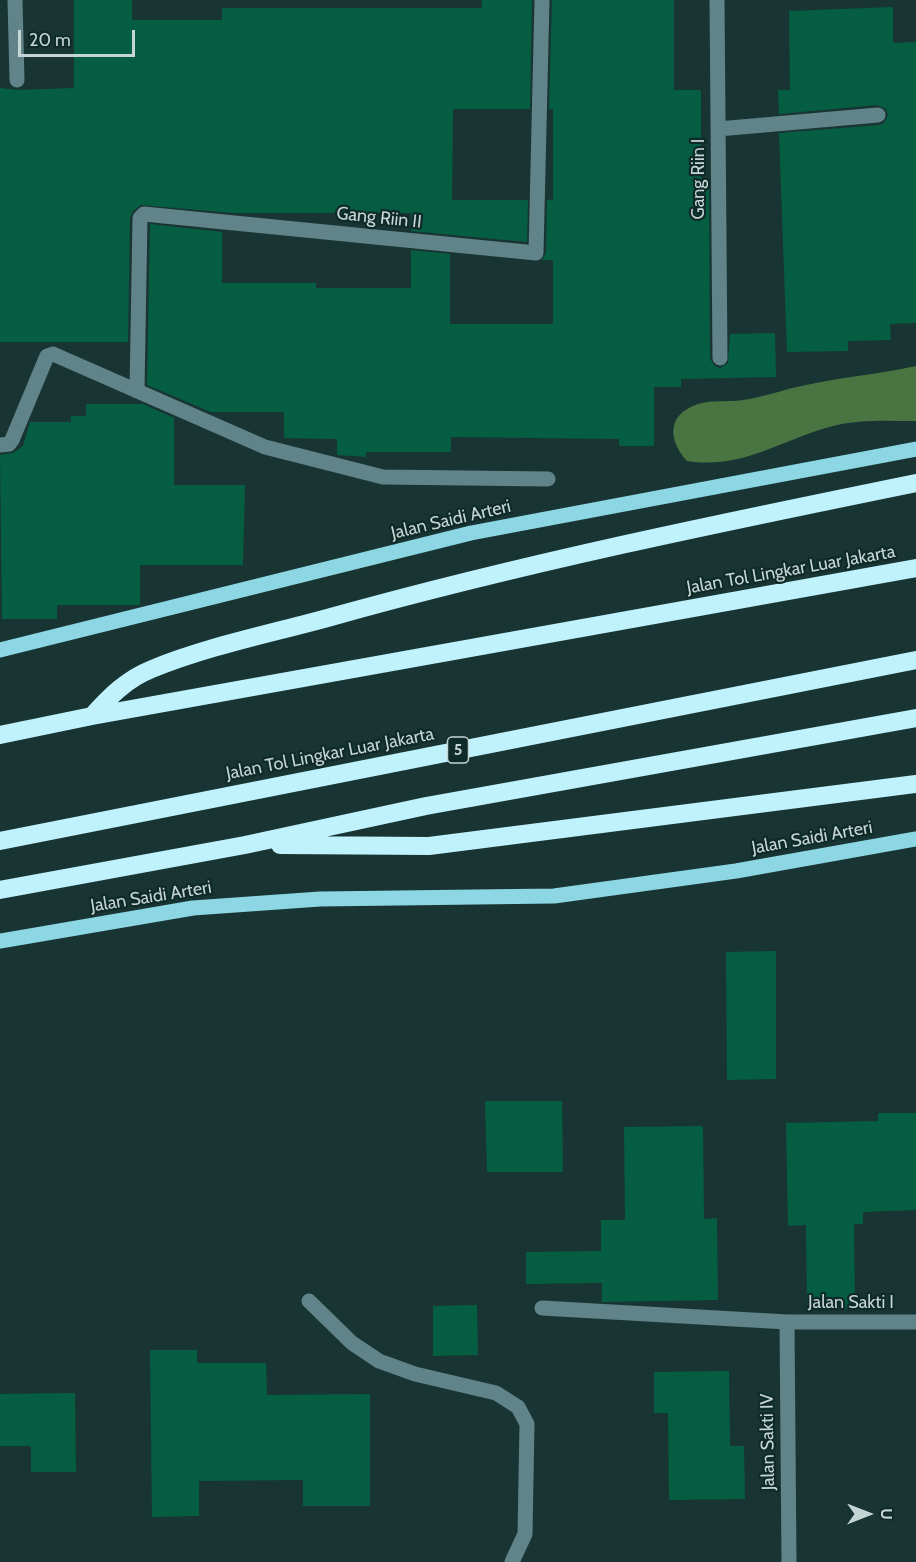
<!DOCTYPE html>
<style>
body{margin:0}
#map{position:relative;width:916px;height:1562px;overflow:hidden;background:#193533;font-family:Cabin,sans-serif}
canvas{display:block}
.north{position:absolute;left:838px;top:1484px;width:60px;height:60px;-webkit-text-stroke:4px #0e2b29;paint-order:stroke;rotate:90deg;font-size:16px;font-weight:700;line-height:24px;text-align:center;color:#c5d5d3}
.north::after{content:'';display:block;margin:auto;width:21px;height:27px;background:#c5d5d3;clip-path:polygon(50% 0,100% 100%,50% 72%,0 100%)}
.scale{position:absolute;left:18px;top:30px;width:117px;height:27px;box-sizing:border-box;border:3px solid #c5d5d3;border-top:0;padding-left:8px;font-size:18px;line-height:21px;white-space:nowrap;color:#c5d5d3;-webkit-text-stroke:4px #0e2b29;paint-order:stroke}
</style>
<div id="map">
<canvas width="916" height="1562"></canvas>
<div class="north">U</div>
<div class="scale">20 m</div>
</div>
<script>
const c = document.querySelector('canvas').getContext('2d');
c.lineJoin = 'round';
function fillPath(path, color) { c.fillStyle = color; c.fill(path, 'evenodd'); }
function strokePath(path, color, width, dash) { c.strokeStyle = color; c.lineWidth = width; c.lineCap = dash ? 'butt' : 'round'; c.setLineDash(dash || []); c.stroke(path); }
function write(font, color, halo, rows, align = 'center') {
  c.font = font + ' Cabin,sans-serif'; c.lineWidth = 4.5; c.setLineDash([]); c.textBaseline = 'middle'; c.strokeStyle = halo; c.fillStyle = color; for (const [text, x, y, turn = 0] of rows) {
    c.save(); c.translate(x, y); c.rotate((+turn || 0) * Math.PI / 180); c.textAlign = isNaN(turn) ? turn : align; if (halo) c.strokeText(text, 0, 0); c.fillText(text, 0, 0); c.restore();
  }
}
fillPath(new Path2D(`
 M916 366V421C889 421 860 419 833 426 783 439 742 470 687 461 672 445 665 421 689 408 707 398 724 403 743 400 764 397 785 389 806 385 843 377 880 374 916 366Z`), '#4a7442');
fillPath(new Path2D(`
 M74 0H132V20H222V8H482V0H532L530 109H453L452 200H528L527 242 411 231V213H232L141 205 133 211 130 218 128 342H0V88L17 90 74 88Z
 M552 0H674V90H701V179H709L710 359 715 366 720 368 728 363 730 334 775 333 776 377 681 379V387H654V446H619V439L451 437V452H366V457L337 455V439L284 438V412H211L147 385 150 224 222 232V283H316V288H411V250L450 254V324H553V260H542L546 253 547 200H553V109H549Z
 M893 7V43L916 42V323L890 324 891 340 848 341V351L787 352 779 133 879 125 884 123 888 115 886 109 877 105 779 114 778 90H790L789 11Z
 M86 404H143L174 418V485H245L243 565H140V605H57V619H2L0 455 13 453 23 446 30 422H71V416H86Z
 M776 951V1079L727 1080 726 952Z
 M485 1101H562L563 1172H487Z
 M878 1113H916V1210L863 1212V1224H854L855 1309H807L806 1225 788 1226 786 1123 878 1121Z
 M703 1126 704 1219 717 1218 718 1300 602 1302V1283L526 1284V1252L601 1251V1220H625L624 1127Z
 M477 1305 478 1355 433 1356V1306Z
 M150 1350H197V1363H266L267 1395 370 1394V1506H303V1480L199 1481V1516L152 1517Z
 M729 1371 730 1446H744L745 1499 669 1500 668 1413H654V1372Z
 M75 1393 76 1472H31V1446H0V1394Z`), '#055e42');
strokePath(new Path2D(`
 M15 0 17 80
 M717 0 720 358
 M718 129 878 115
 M137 391 140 218 144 214 536 253 542 0
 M0 445 9 444 12 440 47 356 53 354 265 447 383 477 548 479
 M309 1301 352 1343 379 1361 415 1374 496 1393 518 1407 527 1424 525 1534 512 1562
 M542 1308 787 1322H916
 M787 1322 789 1562`), '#61838a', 15);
strokePath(new Path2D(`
 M0 650 471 533 916 449
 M0 941 193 908 320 899 554 896 736 871 916 839`), '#8dd7e5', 15);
strokePath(new Path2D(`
 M92 716C110 696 127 679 152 669 208 646 273 633 331 617 524 563 720 523 916 483
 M0 735 92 716 916 568
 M0 841 916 660
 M280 845 429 846 916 784
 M0 890 245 845 426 806 916 718`), '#bff2fc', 18);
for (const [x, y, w] of [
 [458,750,21]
]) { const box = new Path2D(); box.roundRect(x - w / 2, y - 13, w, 26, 4.5); c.fillStyle = '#0e2b29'; c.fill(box); strokePath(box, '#c5d5d3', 1.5); }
write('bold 16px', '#c5d5d3', null, [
 ["5",458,750]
]);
write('18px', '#c5d5d3', '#0e2b29', [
 ["Gang Riin I",699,179,-90],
 ["Gang Riin II",379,218,6],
 ["Jalan Saidi Arteri",451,520,-13],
 ["Jalan Tol Lingkar Luar Jakarta",791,570,-10],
 ["Jalan Tol Lingkar Luar Jakarta",330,754,-11],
 ["Jalan Saidi Arteri",812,838,-10],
 ["Jalan Saidi Arteri",151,897,-9],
 ["Jalan Sakti I",851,1303],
 ["Jalan Sakti IV",768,1442,-91]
]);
</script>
